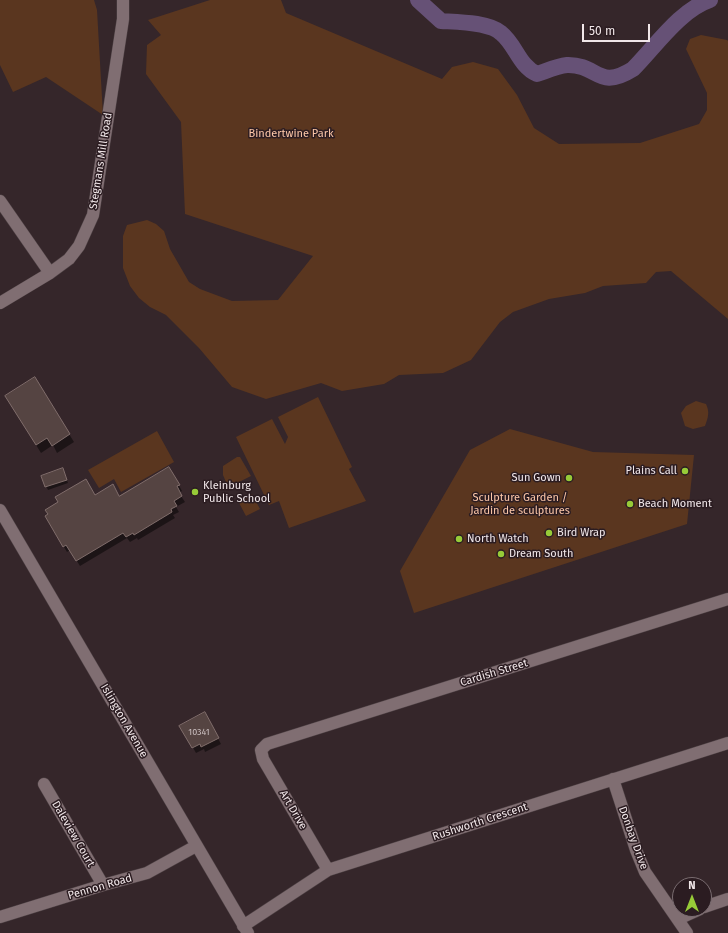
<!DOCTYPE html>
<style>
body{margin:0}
#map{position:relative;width:728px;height:933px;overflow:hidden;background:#35262a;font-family:"Fira Sans",sans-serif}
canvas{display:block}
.north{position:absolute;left:672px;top:877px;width:40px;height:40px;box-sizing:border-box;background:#2b1c21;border:1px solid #7a6d71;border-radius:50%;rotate:0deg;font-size:11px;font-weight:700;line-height:16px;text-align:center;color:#f1e7e9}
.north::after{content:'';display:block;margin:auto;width:14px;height:18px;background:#97cb38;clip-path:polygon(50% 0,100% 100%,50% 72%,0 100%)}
.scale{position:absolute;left:582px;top:24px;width:68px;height:18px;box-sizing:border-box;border:2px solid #f1e7e9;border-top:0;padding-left:5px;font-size:12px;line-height:14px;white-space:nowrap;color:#f1e7e9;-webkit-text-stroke:3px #2b1c21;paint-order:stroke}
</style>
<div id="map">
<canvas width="728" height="933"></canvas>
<div class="north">N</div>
<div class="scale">50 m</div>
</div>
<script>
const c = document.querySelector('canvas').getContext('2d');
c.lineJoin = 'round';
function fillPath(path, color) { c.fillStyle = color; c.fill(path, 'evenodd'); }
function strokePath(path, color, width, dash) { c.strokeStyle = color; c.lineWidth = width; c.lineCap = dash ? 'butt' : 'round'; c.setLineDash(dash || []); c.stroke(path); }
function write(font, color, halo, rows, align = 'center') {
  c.font = font + ' "Fira Sans",sans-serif'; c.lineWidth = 3; c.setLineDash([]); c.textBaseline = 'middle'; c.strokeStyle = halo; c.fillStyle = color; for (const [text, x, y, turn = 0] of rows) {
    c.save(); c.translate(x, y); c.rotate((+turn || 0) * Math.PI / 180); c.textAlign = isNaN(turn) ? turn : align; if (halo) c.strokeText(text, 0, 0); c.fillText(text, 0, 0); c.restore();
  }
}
fillPath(new Path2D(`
 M0 0H94L97 10 103 115 46 77 13 92 0 65Z
 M210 0H281L286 13 442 79 452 67 473 62 498 69 517 95 534 128 559 144 640 143 699 124 707 110V93L686 49 690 39 701 35 727 40 728 41V319L671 271 656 272 646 283 603 286 585 293 549 299 513 312 500 322 471 360 443 373 399 375 384 384 342 391 321 383 266 399 232 387 199 348 166 315 150 307 139 298 130 286 123 268V236L127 225 147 220 156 224 164 231 170 249 189 282 200 289 232 301 278 300 313 256 185 214 181 122 146 74 147 45 161 35 148 20Z
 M318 397 352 467 349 469 366 501 289 528 279 501 269 505 236 437 272 419 285 444 288 437 278 417Z
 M696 401 706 404C710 412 708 418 705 426L693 429 685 426 681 413 686 406Z
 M510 429 593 452 694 455 687 524 414 613 400 571 470 450Z
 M157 431 174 462 121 492 114 479 99 488 88 470Z
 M237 457H240L251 476 235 484 226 482 223 475V466Z
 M252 494 260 509 246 516 238 501Z`), '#5a361f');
fillPath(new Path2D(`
 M35 379 74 442 57 453 53 445 41 453 11 404Z
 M169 468 182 491 179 493 185 502 176 507 179 512 173 515 175 518 138 540 137 538 130 542 127 538 80 566 70 550 67 552 46 517 95 496 119 497Z
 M64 473 68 483 48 490 42 477Z
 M204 713 221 744 205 752 204 749 196 753 181 726Z`), '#0007');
strokePath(new Path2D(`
 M418 0 441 21C456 22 489 22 501 33 516 45 519 66 537 74 546 71 557 66 567 65 598 64 598 91 633 69 655 47 680 10 710 0`), '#665176', 16);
const building = new Path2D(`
 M35 377 70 434 52 446 47 438 36 445 5 396Z
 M169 467 180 485 177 486 182 496 174 501 177 506 171 509 172 512 134 535 133 533 126 537 123 533 76 561 66 545 63 547 45 516 48 514 45 510 58 502 55 497 86 479 95 495 113 484 119 496Z
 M63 468 67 480 45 487 41 476Z
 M205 712 219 738 201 747 200 744 192 748 179 726Z`);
fillPath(building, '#554442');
strokePath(building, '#806d6b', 1);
const minor = new Path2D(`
 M0 201 50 273
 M0 303 50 273 69 259 79 246 93 215 123 19V0
 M0 510 248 933
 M613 779 636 850 645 872 687 933
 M44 784 103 885
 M328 870 263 759 261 750 267 744 728 599
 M704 907 728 899
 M0 917 103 885 147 873 196 846
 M678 919 700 909
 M243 926 328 870 728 743`);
strokePath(minor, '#4f4346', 13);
strokePath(minor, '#806e72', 12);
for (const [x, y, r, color] of [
 [685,471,4,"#97cb38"],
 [569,478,4,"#97cb38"],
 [195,492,4,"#97cb38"],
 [630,504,4,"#97cb38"],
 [549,533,4,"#97cb38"],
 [459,539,4,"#97cb38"],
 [501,554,4,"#97cb38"]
]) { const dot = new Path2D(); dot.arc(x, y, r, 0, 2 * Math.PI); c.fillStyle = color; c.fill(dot); strokePath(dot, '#2b1c21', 1.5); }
write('9px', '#cabebf', null, [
 ["10341",199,732]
]);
write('11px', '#fdc7a8', '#2b1c21', [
 ["Bindertwine Park",291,134],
 ["Sculpture Garden /",520,498],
 ["Jardin de sculptures",520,511]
]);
write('11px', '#f1e7e9', '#2b1c21', [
 ["Stegmans Mill Road",101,161,-81],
 ["Cardish Street",494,673,-17],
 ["Islington Avenue",124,721,60],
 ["Art Drive",293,810,60],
 ["Rushworth Crescent",480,822,-18],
 ["Daleview Court",73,834,60],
 ["Donbay Drive",633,838,70],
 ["Pennon Road",100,887,-16]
]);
write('11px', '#f1e7e9', '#2b1c21', [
 ["Plains Call",677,471,"right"],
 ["Sun Gown",561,478,"right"],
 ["Kleinburg",203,486],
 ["Public School",203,499],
 ["Beach Moment",638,504],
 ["Bird Wrap",557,533],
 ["North Watch",467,539],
 ["Dream South",509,554]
], 'left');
</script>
